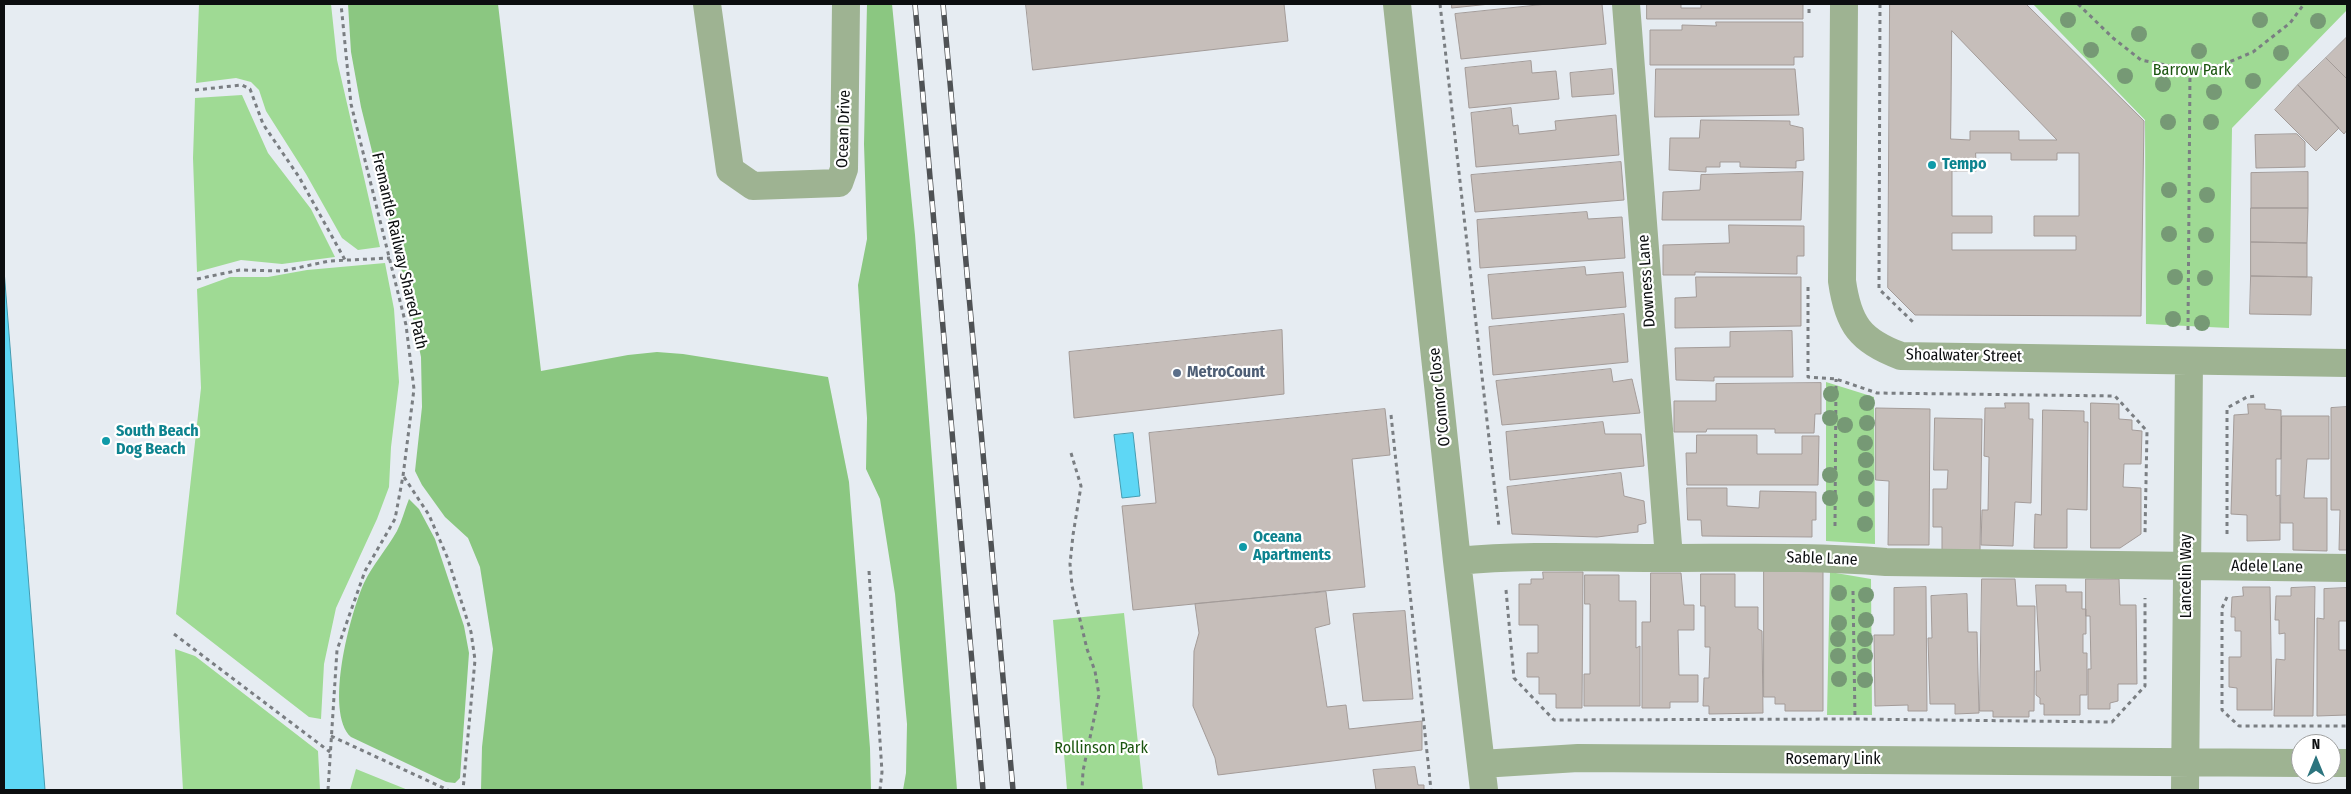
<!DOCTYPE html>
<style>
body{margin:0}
#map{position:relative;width:2351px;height:794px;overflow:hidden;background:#e6ecf2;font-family:"Fira Sans Condensed",sans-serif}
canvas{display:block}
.frame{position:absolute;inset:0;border:5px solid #0c0e10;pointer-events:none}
.north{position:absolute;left:2291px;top:734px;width:50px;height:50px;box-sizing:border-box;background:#fff;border:1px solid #9e9f9f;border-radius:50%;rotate:0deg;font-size:14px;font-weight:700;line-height:20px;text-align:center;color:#0c0e10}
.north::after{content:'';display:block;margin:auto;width:18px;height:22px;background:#2c747e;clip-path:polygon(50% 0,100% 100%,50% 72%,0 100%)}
</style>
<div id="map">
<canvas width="2351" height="794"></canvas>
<div class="frame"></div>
<div class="north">N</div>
</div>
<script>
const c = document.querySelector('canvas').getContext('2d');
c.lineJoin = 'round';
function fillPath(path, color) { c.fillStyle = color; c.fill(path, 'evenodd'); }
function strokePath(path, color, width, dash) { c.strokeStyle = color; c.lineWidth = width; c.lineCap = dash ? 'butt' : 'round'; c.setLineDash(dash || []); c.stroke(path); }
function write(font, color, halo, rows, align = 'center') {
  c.font = font + ' "Fira Sans Condensed",sans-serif'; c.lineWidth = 4.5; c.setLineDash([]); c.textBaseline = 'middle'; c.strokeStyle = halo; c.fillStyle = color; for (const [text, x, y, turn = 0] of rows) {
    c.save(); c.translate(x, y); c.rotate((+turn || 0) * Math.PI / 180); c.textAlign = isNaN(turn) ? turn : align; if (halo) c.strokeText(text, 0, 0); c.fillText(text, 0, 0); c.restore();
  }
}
fillPath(new Path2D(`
 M199 4H331L337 60 380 247 358 250 342 238 306 174 266 111 259 90 251 82 236 78 196 83Z
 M2033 4H2347V10L2232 128 2229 328 2146 324 2145 120Z
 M242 95 268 153 311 209 335 257 282 264 241 260 197 272 193 158 195 98Z
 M385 263 394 309 399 382 391 447 389 487 377 519 336 608 324 664 321 719 309 717 176 614 201 388 197 289 230 277H268L307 270Z
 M1826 382 1874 397 1875 544 1826 541Z
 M1830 572 1871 579 1872 715H1827Z
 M1124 613 1143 790H1067L1053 620Z
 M175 649 195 656 318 751 320 790H183Z
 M356 769 408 790H350Z`), '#9fda94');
fillPath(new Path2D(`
 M348 4H498L541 371 628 355 657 352 683 354 828 377 849 482 870 748 871 790H481L482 747 493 649 480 567 468 538 445 517 422 485 415 471 422 407 421 357 409 300 361 107 351 52Z
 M867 4H892L915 235 957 790H903L906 773 907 724 895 594 880 499 866 469 867 418 858 285 867 239 864 144Z
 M409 499 419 509 435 539 464 626 469 653 460 778 455 783 446 782 351 737C324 712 350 614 364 583 373 564 387 549 397 531 402 521 405 509 409 499Z`), '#8bc781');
const water = new Path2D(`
 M4 270 45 790H4Z
 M1133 433 1140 496 1122 498 1114 435Z`);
fillPath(water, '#5ed7f5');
strokePath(water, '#459bb0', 1);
const building = new Path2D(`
 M1026 4H1284L1288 41 1033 70Z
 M1452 4H1490L1452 8Z
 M1547 4H1602L1606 44 1461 59 1455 14Z
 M1647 4H1681V8H1701V4H1803V19H1647Z
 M1890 4H2026L2144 121 2141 316 1915 315 1888 288ZM1952 31 2057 140H2019V131H1970V140L1951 139ZM1976 153H2011V160H2057V153H2079V216H2034V236H2076V250H1952V233H1992V216H1952V171H1976Z
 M1716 22H1803V57H1794V65H1650V30H1682V25L1716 26Z
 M2347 37V79L2326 58Z
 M2326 58 2347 79V130L2344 134 2298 85Z
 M1531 61 1532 73 1556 71 1559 99 1469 108 1465 68Z
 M1612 69 1614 94 1572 97 1570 73Z
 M1656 69H1795L1799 115 1655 117Z
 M2298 85 2339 128 2316 151 2275 110Z
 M1511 108 1513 126 1518 125 1519 134 1556 130 1555 121 1616 115 1619 155 1476 167 1471 113Z
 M1701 120 1790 121V125L1803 128 1804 160 1796 161V168L1740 167V162H1720V167H1706V172L1669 170 1670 138H1699Z
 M2297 134 2305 142V167L2256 168 2255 135Z
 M1621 162 1624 200 1475 212 1471 175Z
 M1803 172 1801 220H1662L1663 192 1700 190 1701 175Z
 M2308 172V208H2251V173Z
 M2251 208H2308L2307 243 2251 242Z
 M1587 212 1588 219 1622 217 1625 258 1480 268 1477 220Z
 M1729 225 1804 226V256H1797V274L1695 272V275H1663V245L1729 243Z
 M2251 242 2307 243V277L2251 276Z
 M1585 267 1586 275 1623 272 1626 307 1492 319 1488 275Z
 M2251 276 2312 277 2311 315 2250 314Z
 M1696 277H1801V326L1675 328V298L1696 297Z
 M1624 314 1628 362 1493 375 1489 327Z
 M1282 330 1284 394 1074 418 1069 352Z
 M1792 331 1793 377H1714V381L1676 380 1675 348 1730 347V332Z
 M1611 369 1613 382 1632 379 1640 413 1502 425 1496 381Z
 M1821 383V414H1815L1814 433H1775V429H1707L1706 432H1674V401H1716V384Z
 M2005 403H2029V419H2033L2031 503 2015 502 2013 546 1981 545 1982 510H1988L1989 457 1984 456 1985 408H2005Z
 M2091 403 2119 404V419L2132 420V430L2142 431 2141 464H2124L2123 487 2141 488V534L2120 548H2091Z
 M2248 404H2265V409L2281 410V459H2276V496L2280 495V540L2247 541V515L2231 514 2234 415 2248 414Z
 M2347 407V550H2339L2340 510H2331V408Z
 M1876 408 1930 409 1929 545H1888L1889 481 1876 480Z
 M1385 409 1390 455 1352 459 1365 587 1133 610 1122 506 1156 503 1149 433Z
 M2043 410 2084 411V422H2088L2087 510 2067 509V548H2034L2035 514 2041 515Z
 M2282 416H2329V459H2307L2304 498H2327V551L2293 550V523H2281Z
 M1935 418 1982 419 1980 551 1942 550V527H1933V489H1947L1948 470H1934Z
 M1603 422 1605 434H1641L1644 466 1510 480 1506 432Z
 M1697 435H1757V454H1802V436H1819L1818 485H1687L1686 453H1696Z
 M1621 473 1624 496 1644 501 1646 523 1638 525V532L1597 537 1512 534 1507 487Z
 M1687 488H1727V506L1759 508 1760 491 1816 492V520H1812V537L1702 536 1701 520H1688Z
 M1764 571H1823V711H1785V704H1775V697H1764Z
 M1543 572H1583L1582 708H1556V694H1539V677H1527V653H1538V625H1519V584H1531V579H1543Z
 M1651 573H1681L1684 605H1694V630H1678L1679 675H1698V702H1670V708H1642V622H1650Z
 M1701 574H1735V607H1758V629L1762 631 1763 713 1709 714V706H1703L1704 678H1709L1710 647H1705V606H1701Z
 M1585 575H1619V601H1636V648L1640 646V706H1584V674H1590V604H1585Z
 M1982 579H2015L2017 606H2035L2034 711H2029V717H1993V711H1980Z
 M2086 579H2119L2120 605H2136L2137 684H2118V701L2110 703V709H2088V669H2091L2090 616H2086Z
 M2036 585H2066V592H2082V609H2086V634H2083V653H2087V695H2080V715H2044V704H2040V698L2036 695V671H2040Z
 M1926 587 1927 711H1908V705L1875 706 1874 635H1894V588Z
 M2243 587H2270L2272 710H2237V688L2229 687V657H2241V631H2235V617H2231L2232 597 2243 596Z
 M2315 587 2313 716H2274L2276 659 2285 660V633L2279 634V620H2275L2276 596H2291V588Z
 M2347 588V621H2339V650H2347V715L2317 716V618L2324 619V589Z
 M1326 592 1330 624 1315 628 1327 707 1346 705 1349 729 1422 721V750L1218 775 1215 758 1193 706 1194 651 1199 633 1195 604Z
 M1967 594 1968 632H1977L1979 713 1955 714V704H1930L1928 638H1932L1931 596Z
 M1405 611 1413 699 1363 701 1353 614Z
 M1415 767 1418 785H1424V790H1376L1373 770Z`);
fillPath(building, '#c6beba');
strokePath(building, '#a39b98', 1);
strokePath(new Path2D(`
 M1440 4 1499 527
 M1880 4 1879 289 1914 323
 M2078 4 2113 38 2141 60 2190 70 2222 65 2253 52 2290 23 2304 4
 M1809 13V4
 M195 90 242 85 250 89 263 124 299 177 345 260
 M197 279 240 270 283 271 329 261 390 258
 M1808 287V377L1836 379 1877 393 2115 396 2147 431 2145 533
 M2188 330 2190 70
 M1391 415 1431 790
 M1071 453 1081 486 1073 535 1070 564 1072 586 1087 649 1095 671 1099 695 1083 771 1082 790
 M404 477 429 515 448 559 471 632 475 660 463 790
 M1835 526 1836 379
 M2227 534V408L2247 397 2257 396
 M869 571 882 772 880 790
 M1506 590 1514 678 1554 720 1855 719 2112 722 2145 686V598
 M1853 591 1855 719
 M2227 597 2222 608V710L2239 726H2347
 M174 634 330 752
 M331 736 448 790
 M328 790 337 650 365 571 395 519 403 476 414 389 406 325 351 104 341 4`), '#7a7e82', 3, [4, 4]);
strokePath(new Path2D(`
 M707 4 730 170 753 186 839 183 844 169 846 4
 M1397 4 1457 561 1484 790
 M1626 4 1669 558
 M1844 4 1842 281C1848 324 1860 341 1901 356L2347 363
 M1457 561C1528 554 1598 558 1669 558 1742 558 1813 556 1886 562L2347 568
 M2331 763H2347
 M1481 764 1578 758 2301 763
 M2185 790 2189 361`), '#9eb392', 28);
const rail = new Path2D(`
 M915 4 983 790
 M943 4 1013 790`);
strokePath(rail, '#4f5255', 5.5);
strokePath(rail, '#fff', 4, [11]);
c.fillStyle = '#769975';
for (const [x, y] of [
 [2068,20],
 [2260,20],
 [2318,21],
 [2139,34],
 [2091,50],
 [2199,51],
 [2281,53],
 [2125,76],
 [2253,81],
 [2163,84],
 [2214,92],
 [2168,122],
 [2211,122],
 [2169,190],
 [2207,195],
 [2169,234],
 [2206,235],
 [2175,277],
 [2205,278],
 [2173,319],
 [2202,323],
 [1831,394],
 [1867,403],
 [1830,418],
 [1867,423],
 [1845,425],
 [1865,443],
 [1866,460],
 [1830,475],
 [1866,478],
 [1830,498],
 [1866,499],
 [1865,524],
 [1839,593],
 [1866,595],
 [1866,620],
 [1839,623],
 [1838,639],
 [1865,639],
 [1838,656],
 [1865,656],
 [1839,679],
 [1865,680]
]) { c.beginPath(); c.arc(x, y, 8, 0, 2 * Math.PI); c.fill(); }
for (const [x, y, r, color] of [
 [1932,165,5,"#0f9aa8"],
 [1177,373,5,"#5c6f8a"],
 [106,441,5,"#0f9aa8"],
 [1243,547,5,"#0f9aa8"]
]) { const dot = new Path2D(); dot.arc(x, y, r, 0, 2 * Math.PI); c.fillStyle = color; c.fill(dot); strokePath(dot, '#fff', 2); }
write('16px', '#1b550f', '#fff', [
 ["Barrow Park",2192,71],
 ["Rollinson Park",1101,749]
]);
write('16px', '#0c0e10', '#fff', [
 ["Ocean Drive",844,129,-88],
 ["Fremantle Railway Shared Path",399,251,77],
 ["Downess Lane",1647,281,-94],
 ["Shoalwater Street",1964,356,1],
 ["O'Connor Close",1440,397,-96],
 ["Sable Lane",1822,559,2],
 ["Adele Lane",2267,567,1],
 ["Lancelin Way",2187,576,-90],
 ["Rosemary Link",1833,760]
]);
write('bold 16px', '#0d838f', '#fff', [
 ["Tempo",1942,165],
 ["South Beach",116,432],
 ["Dog Beach",116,450],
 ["Oceana",1253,538],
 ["Apartments",1253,556]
], 'left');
write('bold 16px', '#4e5e75', '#fff', [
 ["MetroCount",1187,373]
], 'left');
</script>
